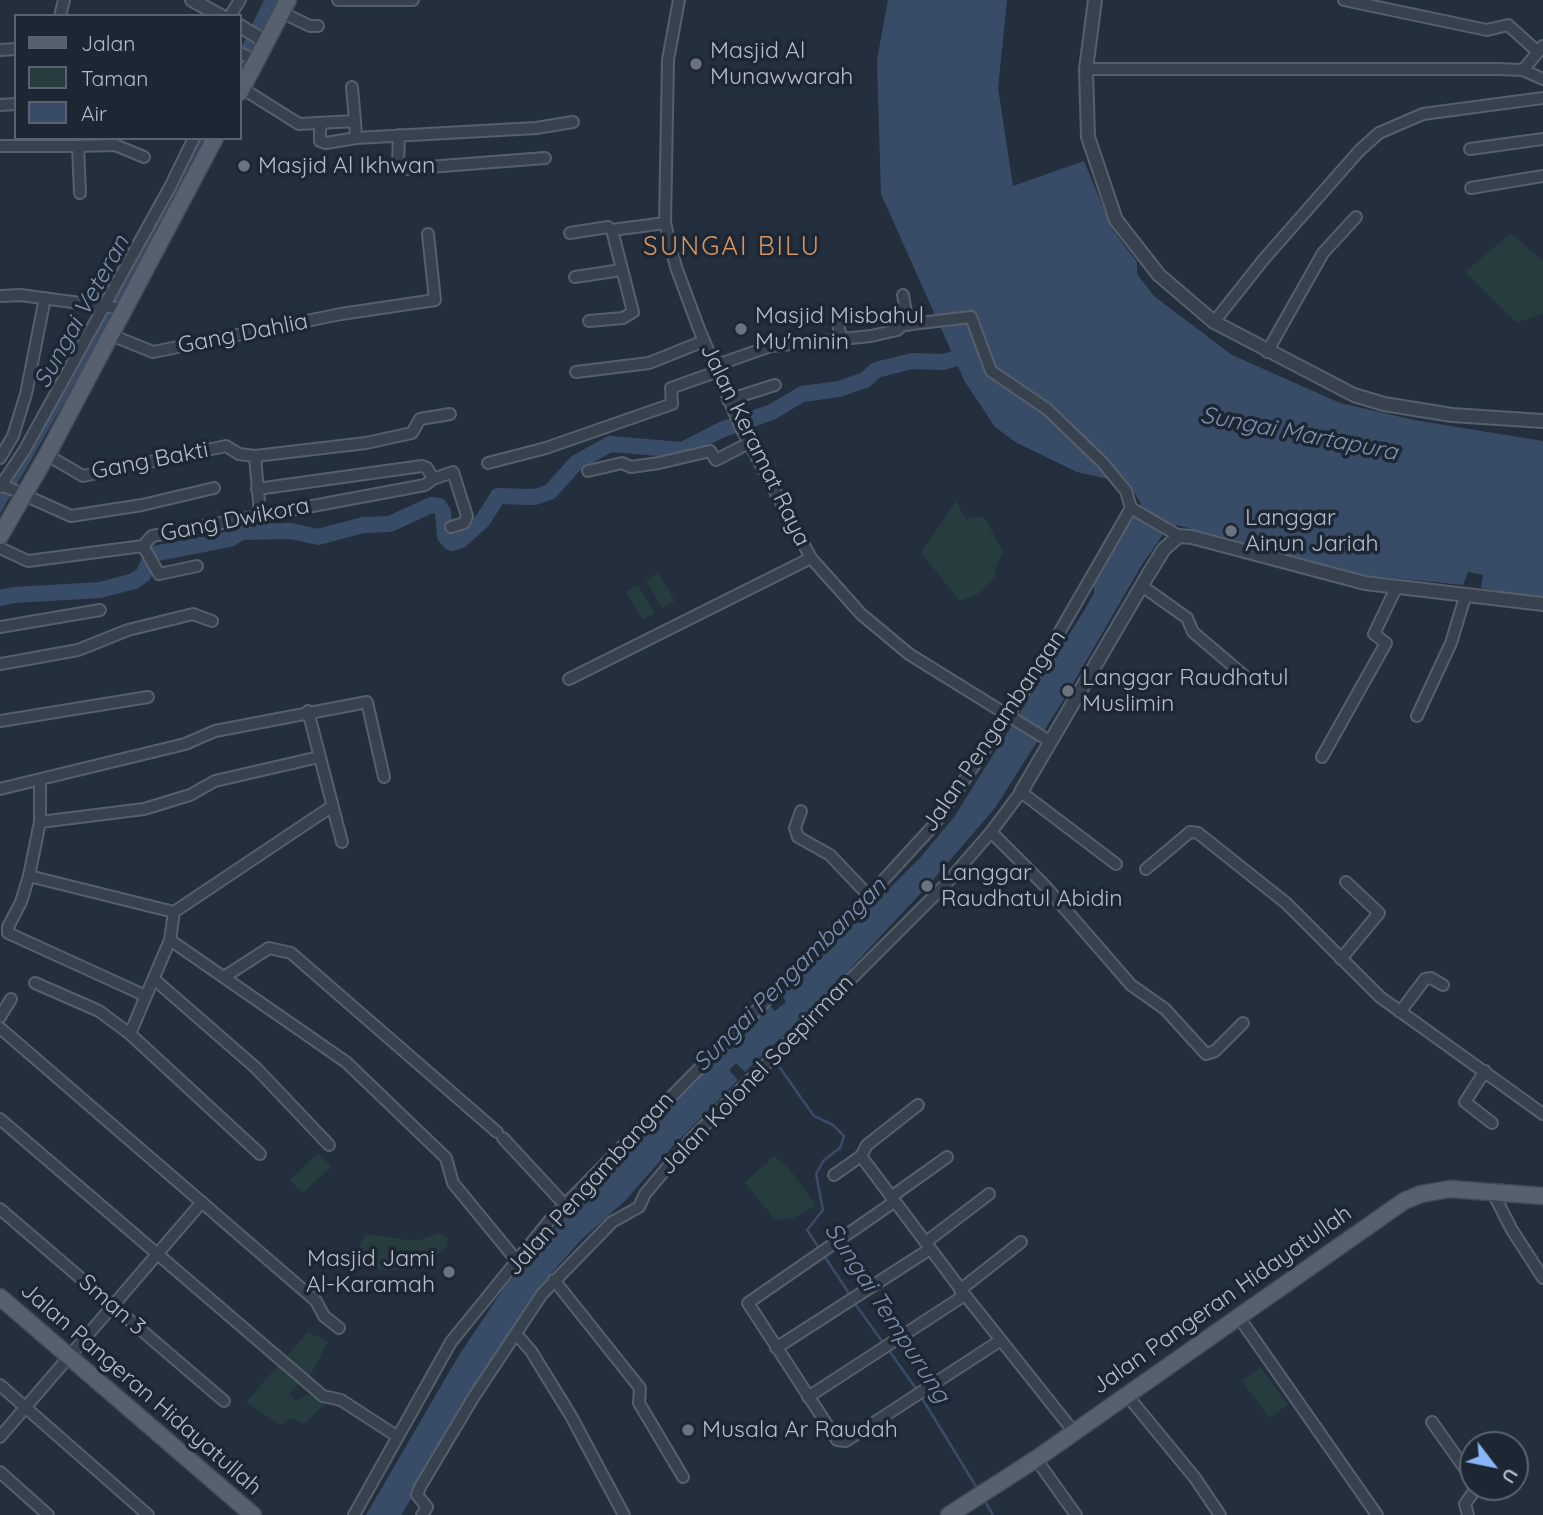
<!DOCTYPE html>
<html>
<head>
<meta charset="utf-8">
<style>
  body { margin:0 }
  #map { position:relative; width:1543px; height:1515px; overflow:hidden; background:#242f3e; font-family:Quicksand,sans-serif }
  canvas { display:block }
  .legend { position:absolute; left:14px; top:14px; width:228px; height:126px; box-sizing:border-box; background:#1d2633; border:2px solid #59626f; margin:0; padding:9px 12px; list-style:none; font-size:21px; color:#b4bcc9 }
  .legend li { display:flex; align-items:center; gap:14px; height:35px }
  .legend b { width:35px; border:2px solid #59626f }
  .north { position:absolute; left:1459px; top:1431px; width:70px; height:70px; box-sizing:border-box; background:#1d2633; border:2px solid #59626f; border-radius:50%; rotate:122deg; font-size:19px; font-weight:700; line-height:28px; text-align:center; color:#b4bcc9 }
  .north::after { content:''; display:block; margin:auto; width:24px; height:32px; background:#8ab4f8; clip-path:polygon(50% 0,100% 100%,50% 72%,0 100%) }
</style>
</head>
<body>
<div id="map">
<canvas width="1543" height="1515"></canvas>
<ul class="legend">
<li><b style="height:9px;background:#56606e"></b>Jalan</li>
<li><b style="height:19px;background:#263c3f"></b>Taman</li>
<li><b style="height:19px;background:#394c67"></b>Air</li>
</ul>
<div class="north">U</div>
</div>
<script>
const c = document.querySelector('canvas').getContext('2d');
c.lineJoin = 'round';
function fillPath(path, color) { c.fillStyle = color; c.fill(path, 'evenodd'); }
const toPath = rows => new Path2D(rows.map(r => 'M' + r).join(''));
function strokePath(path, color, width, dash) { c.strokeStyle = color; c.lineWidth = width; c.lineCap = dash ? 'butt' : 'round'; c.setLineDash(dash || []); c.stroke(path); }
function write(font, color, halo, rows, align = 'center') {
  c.font = font + ' Quicksand,sans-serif'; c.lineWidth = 7; c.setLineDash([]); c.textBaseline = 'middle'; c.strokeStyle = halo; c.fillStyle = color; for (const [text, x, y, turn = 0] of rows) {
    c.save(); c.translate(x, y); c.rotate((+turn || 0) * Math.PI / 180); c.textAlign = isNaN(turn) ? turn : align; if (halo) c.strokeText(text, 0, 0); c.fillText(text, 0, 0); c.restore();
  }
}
fillPath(toPath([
  [1511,233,1543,261,1543,313,1517,323,1465,272],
  [956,501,966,519,983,516,1004,552,995,568,996,577,978,594,960,601,921,553],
  [658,573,675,601,662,608,646,580],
  [638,585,655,613,643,620,626,592],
  [318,1153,331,1167,303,1193,290,1180],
  [774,1156,789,1168,816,1206,793,1218,775,1220,745,1183],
  [439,1233,448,1238,446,1248,415,1270,379,1270,358,1248,366,1234,416,1241],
  [308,1332,328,1342,312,1372,288,1394,296,1401,311,1393,327,1402,305,1424,290,1418,281,1425,246,1402],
  [1260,1367,1288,1404,1270,1418,1242,1381]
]), '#263c3f');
fillPath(toPath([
  [264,0,279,0,240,70,240,50],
  [888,0,1007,0,998,88,1013,186,1084,161,1112,229,1137,262,1137,274,1154,296,1232,355,1340,403,1414,420,1543,441,1543,599,1481,588,1483,575,1468,572,1463,585,1365,575,1177,525,1166,530,1140,568,1064,699,995,808,933,880,824,997,745,1072,736,1063,729,1070,738,1080,673,1146,626,1200,581,1240,549,1276,401,1515,366,1515,459,1355,504,1288,572,1208,729,1046,770,1006,775,1011,786,1002,782,995,920,858,954,817,1084,611,1094,593,1094,584,1141,504,1132,489,1121,482,1077,472,1017,443,995,427,965,382,881,194,877,60],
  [196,138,204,138,90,357,0,514,0,495]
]), '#394c67');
strokePath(toPath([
  [775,1061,814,1116,833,1125,844,1136,840,1148,824,1160,816,1174,823,1210,807,1230,819,1248],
  [823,1254,850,1295],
  [853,1301,884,1344],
  [888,1349,917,1390],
  [920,1395,977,1488],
  [984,1500,993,1515]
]), '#394c67', 2.5);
strokePath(toPath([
  [0,598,14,595,100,590,134,581,143,575,153,554,230,539,241,532,291,531,318,537,363,525,390,524,431,505,439,506,443,512,445,536,451,543,461,540,483,520,498,496,535,497,550,492,576,463,610,444,682,450,721,430,772,412,802,394,839,389,865,380,876,370,912,361,944,362,975,352]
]), '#394c67', 16);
const minor = toPath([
  [338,0,413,0],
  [679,0,668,60,665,223,676,267,699,329,741,428,811,558,861,614,909,654,1051,742],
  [1344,0,1487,30,1508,25,1538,52],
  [281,12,310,26,318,26],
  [60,16,64,0],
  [230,16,240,0],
  [0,50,16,49],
  [240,53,256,61],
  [1086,69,1497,69,1523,70,1543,79],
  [1523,70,1543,46],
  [240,87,299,124,355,121,352,87],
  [0,105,16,104],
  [320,123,320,141,326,143,356,138,355,121],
  [399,135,398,164,403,169,545,158],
  [356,138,536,128,573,122],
  [0,146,78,146],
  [1470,149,1543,139],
  [1471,188,1543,176],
  [80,193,78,146,115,145,144,157],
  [570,233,608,227,612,230],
  [575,277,621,270],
  [903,295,908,325],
  [0,296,20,295,125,309],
  [837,318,841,338],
  [589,321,623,318,633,312,612,230,665,223],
  [1214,322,1264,259,1359,151,1379,133,1423,114,1543,98],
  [111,335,153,352,341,314,435,300,428,234],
  [1267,352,1323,253,1356,217],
  [714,366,771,346,871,336,897,330,903,325,971,317,991,371,1047,409,1103,463,1126,491,1131,508,1179,536],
  [576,372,649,363,704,341],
  [728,400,775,385],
  [47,455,83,476,226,446,239,454,255,456],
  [0,458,13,436,26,394,45,298],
  [488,463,546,448,672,404,671,388,716,372],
  [588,471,622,463,631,467,659,463,710,451,716,460,749,443],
  [0,484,71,516,142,505,214,488],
  [0,487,24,451,170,187,194,138],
  [257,489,422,466,427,468,433,479,453,472,467,516,464,523,451,527],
  [260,514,255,456,366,443,412,433,420,419,450,414],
  [143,546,159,574,197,566],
  [0,548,28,561,143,546,152,536,425,485,433,479],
  [1142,586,1187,618,1193,632,1247,678],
  [0,627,100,610],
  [0,664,78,650,128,630,193,614,212,621],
  [569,679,811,558],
  [308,711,342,842],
  [1417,716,1451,643,1465,597],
  [0,721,148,697],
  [1322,757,1386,643,1374,634,1396,588],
  [40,780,40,822,29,876,174,912,331,807],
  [0,789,185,744,215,731,367,702,384,777],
  [801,811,795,828,798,837,830,855,869,896],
  [40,822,144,809,190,795,215,781,319,757],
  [991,832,1046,887,1131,985,1165,1009,1206,1054,1215,1051,1243,1023],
  [1146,869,1190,832,1198,833,1286,903,1380,997,1543,1114],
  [29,876,21,902,8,927,8,933,146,996,170,940,174,912],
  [170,940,346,1062,446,1158,453,1183,517,1261],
  [1341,959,1379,913,1346,882],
  [224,977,269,948,291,953,497,1132],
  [155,980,256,1068,329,1145],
  [35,983,99,1011,130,1034,146,996],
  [1400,1012,1425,979,1431,978,1443,985],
  [0,1017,11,999],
  [0,1028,316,1301,324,1316,339,1328],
  [130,1034,260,1154],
  [1485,1071,1465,1102,1492,1123],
  [0,1119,323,1396,341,1400,398,1437],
  [503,1138,564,1204],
  [861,1156,965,1295,1074,1432],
  [834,1175,861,1156,867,1145,918,1105],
  [1492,1191,1512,1230,1543,1278],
  [891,1197,947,1157],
  [894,1202,748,1303,837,1440,846,1441,1001,1340],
  [0,1209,224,1401],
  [926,1242,989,1194],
  [554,1280,640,1388,639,1403,683,1477],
  [960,1290,1021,1242],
  [1238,1316,1377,1515],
  [517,1335,531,1351,571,1416,624,1515],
  [776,1348,930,1249],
  [0,1385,148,1515],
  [1126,1394,1195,1478,1220,1515],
  [808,1397,965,1295],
  [1432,1422,1473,1480],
  [0,1437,202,1202],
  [1036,1459,1076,1515],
  [0,1472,48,1515],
  [354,1515,451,1342,550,1220,869,896,933,826,1030,683,1131,508],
  [422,1515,427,1507,417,1495,420,1487,473,1398,542,1294,612,1222,639,1207,645,1194,691,1139,945,885,991,832,1021,792,1116,864],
  [1468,1515,1465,1504,1477,1487]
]);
const tertiary = toPath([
  [192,0,221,16],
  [1095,0,1086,69,1088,137,1116,220,1159,275,1214,322,1354,395,1384,404,1452,415,1543,421],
  [240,26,266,42],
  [1021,792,1148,575,1164,549,1179,536,1192,537,1365,583,1543,604]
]);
const primary = toPath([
  [240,92,288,0],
  [0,536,47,455,215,138],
  [0,1297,253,1515],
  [949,1515,1036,1459,1404,1201,1421,1194,1450,1189,1543,1196]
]);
strokePath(minor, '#565f6c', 14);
strokePath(tertiary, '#565f6c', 16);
strokePath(primary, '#414a57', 19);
strokePath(minor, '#38414e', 10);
strokePath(tertiary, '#38414e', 12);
strokePath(primary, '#56606e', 16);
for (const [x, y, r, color] of [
  [696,64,7,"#6b7280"],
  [244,166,7,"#6b7280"],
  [741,329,7,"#6b7280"],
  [1231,531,7,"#6b7280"],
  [1068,691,7,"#6b7280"],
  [927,886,7,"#6b7280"],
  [449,1272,7,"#6b7280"],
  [688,1430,7,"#6b7280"]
]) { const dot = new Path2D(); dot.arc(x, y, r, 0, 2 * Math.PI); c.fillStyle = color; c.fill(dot); strokePath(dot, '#1d2633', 2.5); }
write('23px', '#b4bcc9', '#1d2633', [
  ["Masjid Al",710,51],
  ["Munawwarah",710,77],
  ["Masjid Al Ikhwan",258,166],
  ["Masjid Misbahul",755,316],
  ["Mu'minin",755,342],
  ["Langgar",1245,518],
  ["Ainun Jariah",1245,544],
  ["Langgar Raudhatul",1082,678],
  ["Muslimin",1082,704],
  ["Langgar",941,873],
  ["Raudhatul Abidin",941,899],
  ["Masjid Jami",435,1259,"right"],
  ["Al-Karamah",435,1285,"right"],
  ["Musala Ar Raudah",702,1430]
], 'left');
write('23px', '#b4bcc9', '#1d2633', [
  ["Gang Dahlia",243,334,-11],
  ["Jalan Keramat Raya",755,445,64],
  ["Gang Bakti",150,461,-11],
  ["Gang Dwikora",235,520,-11],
  ["Jalan Pengambangan",994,731,-56],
  ["Jalan Kolonel Soepirman",757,1075,-46],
  ["Jalan Pengambangan",590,1184,-48],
  ["Jalan Pangeran Hidayatullah",1222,1300,-35],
  ["Sman 3",112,1305,41],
  ["Jalan Pangeran Hidayatullah",141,1389,41]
]);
write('italic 24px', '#7c92b1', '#1d2633', [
  ["Sungai Veteran",82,312,-61],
  ["Sungai Martapura",1299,434,11],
  ["Sungai Pengambangan",790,975,-45],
  ["Sungai Tempurung",887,1313,57]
]);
c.letterSpacing = '2px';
write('26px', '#d59563', '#1d2633', [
  ["SUNGAI BILU",732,247]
]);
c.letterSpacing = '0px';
</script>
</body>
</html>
